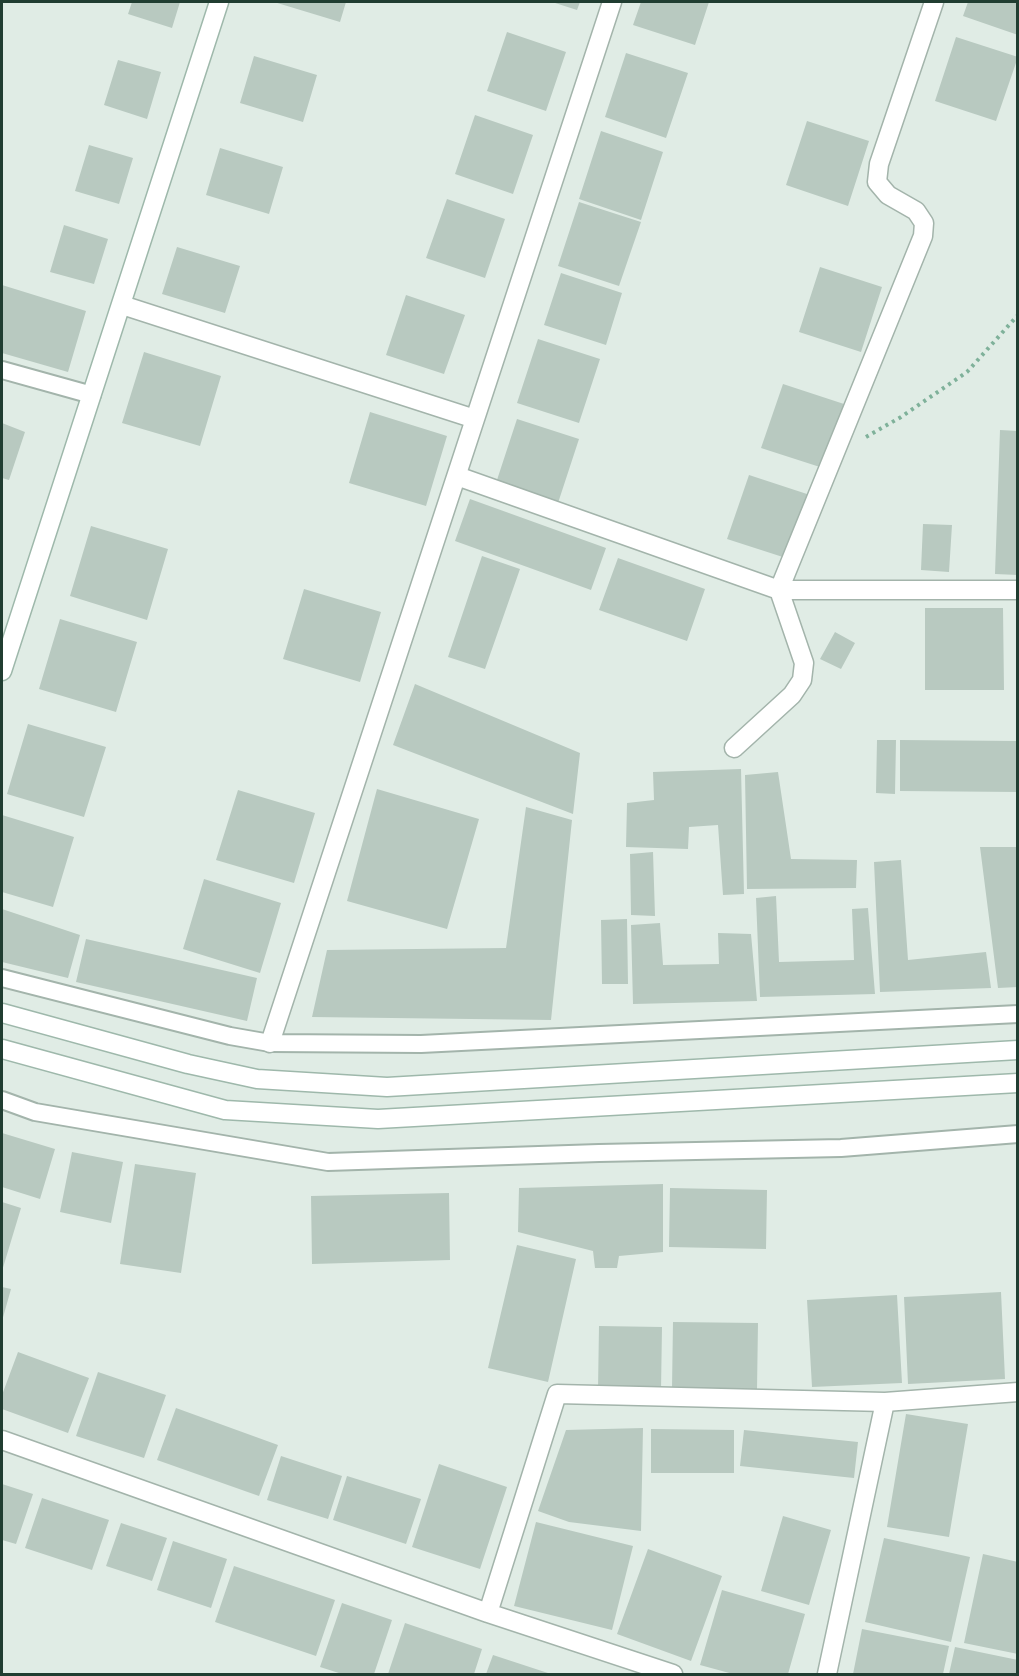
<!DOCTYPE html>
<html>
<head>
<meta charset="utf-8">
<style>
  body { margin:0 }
  #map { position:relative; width:1019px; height:1676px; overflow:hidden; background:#e0ece5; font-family:Ubuntu,sans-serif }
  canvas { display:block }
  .frame { position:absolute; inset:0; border:3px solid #203d31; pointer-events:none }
</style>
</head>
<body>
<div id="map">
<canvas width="1019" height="1676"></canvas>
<div class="frame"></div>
</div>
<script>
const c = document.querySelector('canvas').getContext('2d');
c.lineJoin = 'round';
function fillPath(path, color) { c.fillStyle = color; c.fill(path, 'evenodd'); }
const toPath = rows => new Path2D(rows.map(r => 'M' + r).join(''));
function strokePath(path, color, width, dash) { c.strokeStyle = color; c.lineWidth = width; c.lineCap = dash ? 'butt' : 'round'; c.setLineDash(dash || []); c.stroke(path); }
fillPath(toPath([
  [132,2,180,2,172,28,128,14],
  [274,2,346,2,340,22],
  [552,2,580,2,577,10],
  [641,2,709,2,695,45,633,25],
  [968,2,1018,2,1018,35,963,16],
  [507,32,566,52,546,111,487,91],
  [956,37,1018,57,996,121,935,101],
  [626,53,688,73,666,138,605,117],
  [254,56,317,75,303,122,240,103],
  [118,60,161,72,147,119,104,105],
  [475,115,533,135,513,194,455,174],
  [807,121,869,141,848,206,786,185],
  [601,131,663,152,641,220,579,199],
  [89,145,133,158,119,204,75,191],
  [220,148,283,167,269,214,206,195],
  [447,199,505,219,485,278,426,258],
  [579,202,641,222,619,286,558,266],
  [64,225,108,239,94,284,50,272],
  [177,247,240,266,225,313,162,294],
  [820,267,882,287,861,352,799,332],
  [561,273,622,293,606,345,544,325],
  [2,285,86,311,68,372,2,353],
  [406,295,465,315,444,374,386,355],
  [538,339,600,359,579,423,517,403],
  [144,352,221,376,200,446,122,423],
  [783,384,844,404,823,468,761,448],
  [370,412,447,436,426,506,349,483],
  [517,419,579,439,558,503,496,483],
  [2,423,25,432,9,480,2,478],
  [1000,430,1018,431,1018,575,995,574],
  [749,475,810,495,789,559,727,539],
  [470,499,606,548,591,590,455,541],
  [923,524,952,525,949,572,921,570],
  [91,526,168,549,147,620,70,596],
  [482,556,520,569,485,669,448,657],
  [618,558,705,589,687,641,599,610],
  [304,589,381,612,360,682,283,659],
  [925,608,1003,608,1004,690,925,690],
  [60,619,137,642,116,712,39,689],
  [835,632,855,643,841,669,820,659],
  [415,684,580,753,573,814,393,745],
  [28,724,106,747,84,817,7,794],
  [877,740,896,740,895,794,876,793],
  [900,740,1018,741,1018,792,900,791],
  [741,769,744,894,723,895,718,825,689,827,688,849,626,847,627,803,654,800,653,772],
  [778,772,791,859,857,860,856,888,747,889,745,775],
  [377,789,479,819,447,929,347,901],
  [238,790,315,813,294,883,216,860],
  [526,807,572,820,551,1020,312,1017,327,950,506,948],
  [2,815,74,837,53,907,2,892],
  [980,847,1018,847,1018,987,998,988],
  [653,852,655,916,631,915,630,854],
  [901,860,908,960,986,952,991,988,880,992,874,862],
  [204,879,281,903,260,973,183,949],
  [776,896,779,962,854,960,852,909,868,908,875,994,760,997,756,898],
  [2,909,80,935,68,978,2,962],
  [627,919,628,984,602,984,601,920],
  [660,923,663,965,719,964,718,933,751,934,757,1001,633,1004,631,925],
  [86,939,257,978,247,1021,76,982],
  [2,1133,55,1149,40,1199,2,1187],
  [72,1152,123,1162,111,1223,60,1212],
  [135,1164,196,1173,181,1273,120,1264],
  [663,1184,663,1252,619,1256,617,1268,595,1268,593,1251,518,1232,519,1188],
  [670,1188,767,1190,766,1249,669,1247],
  [449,1193,450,1260,312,1264,311,1196],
  [2,1202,21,1208,2,1271],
  [517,1245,576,1259,548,1382,488,1368],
  [2,1287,11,1289,2,1321],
  [1001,1292,1005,1379,908,1384,904,1297],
  [897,1295,902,1383,812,1387,807,1300],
  [673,1322,758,1323,757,1389,672,1388],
  [599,1326,662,1327,661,1390,598,1389],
  [18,1352,89,1378,68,1433,2,1409,2,1395],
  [98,1372,166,1395,144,1458,76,1436],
  [176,1408,278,1445,259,1496,157,1460],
  [906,1414,968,1424,949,1537,887,1527],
  [643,1428,641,1531,569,1522,538,1511,566,1430],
  [651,1429,734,1430,734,1473,651,1473],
  [744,1430,858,1442,854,1478,740,1466],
  [281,1456,342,1476,328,1519,267,1500],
  [439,1464,507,1487,480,1569,412,1547],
  [347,1476,421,1499,406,1544,333,1520],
  [2,1484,33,1494,16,1544,2,1540],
  [42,1498,109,1520,92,1570,25,1548],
  [783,1516,831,1530,809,1605,761,1591],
  [536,1522,633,1546,612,1630,514,1606],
  [121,1523,167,1538,152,1581,106,1566],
  [884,1538,970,1557,951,1642,865,1622],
  [173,1541,227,1559,211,1608,157,1590],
  [648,1549,722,1576,691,1661,617,1634],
  [983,1554,1018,1562,1018,1654,964,1643],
  [234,1566,335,1600,316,1656,215,1622],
  [722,1590,805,1614,788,1674,733,1674,700,1665],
  [342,1603,392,1620,374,1674,342,1674,320,1667],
  [405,1623,482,1649,474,1674,388,1674],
  [862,1629,949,1646,943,1674,853,1674],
  [955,1647,1018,1660,1018,1674,949,1674],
  [493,1655,551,1674,486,1674]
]), '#b8c9c0');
const lane = toPath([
  [2,370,92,395],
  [2,978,230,1036,270,1043,421,1044,1018,1014],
  [2,1100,35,1112,328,1162,599,1153,841,1148,1018,1134]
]);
const street = toPath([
  [122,305,475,419],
  [457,476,779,590,923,236,924,223,916,211,888,195,877,182,879,164,934,2],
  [734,748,792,695,802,680,804,663,779,590,1018,590],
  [270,1043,612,2],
  [2,1440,488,1613,673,1674],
  [488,1613,557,1394,885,1402,1018,1392],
  [827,1674,885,1402]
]);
const secondary = toPath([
  [2,671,219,2],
  [2,1013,188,1064,257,1079,387,1087,1018,1050],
  [2,1049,225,1110,378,1119,1018,1083]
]);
strokePath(lane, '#a3b4ab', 20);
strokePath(street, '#a3b4ab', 21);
strokePath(secondary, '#9eb8ab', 21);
strokePath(toPath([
  [866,437,901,417,967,372,1018,315]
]), '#7fb19a', 4, [3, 4.5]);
strokePath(lane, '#fff', 16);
strokePath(street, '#fff', 18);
strokePath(secondary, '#fff', 18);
</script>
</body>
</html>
